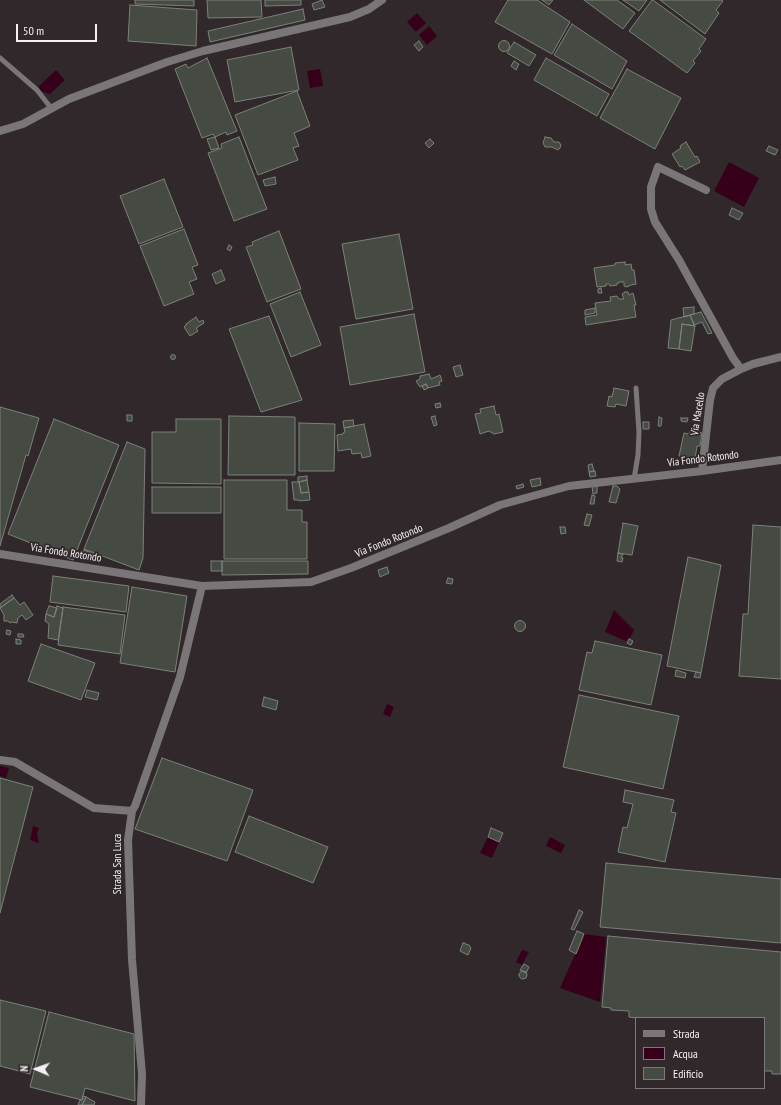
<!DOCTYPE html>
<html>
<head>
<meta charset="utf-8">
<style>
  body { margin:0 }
  #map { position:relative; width:781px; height:1105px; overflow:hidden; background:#30282b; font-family:"PT Sans Narrow",sans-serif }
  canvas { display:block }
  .legend { position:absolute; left:635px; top:1017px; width:130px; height:72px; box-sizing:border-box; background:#30282b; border:1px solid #7f787a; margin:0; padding:5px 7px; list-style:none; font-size:12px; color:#f5f0f1 }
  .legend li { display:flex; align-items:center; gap:8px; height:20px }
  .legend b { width:20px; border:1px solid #7f787a }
  .north { position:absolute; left:16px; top:1049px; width:40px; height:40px; -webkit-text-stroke:3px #30282b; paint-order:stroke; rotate:272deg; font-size:11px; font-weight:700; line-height:16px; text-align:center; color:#f5f0f1 }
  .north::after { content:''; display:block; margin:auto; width:14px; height:18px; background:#f5f0f1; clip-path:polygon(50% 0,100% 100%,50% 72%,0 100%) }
  .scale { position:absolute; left:16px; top:24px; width:81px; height:18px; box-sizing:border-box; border:2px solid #f5f0f1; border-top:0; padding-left:5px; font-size:12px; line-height:14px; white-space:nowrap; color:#f5f0f1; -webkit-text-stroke:3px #30282b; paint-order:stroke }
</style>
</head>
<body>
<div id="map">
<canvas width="781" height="1105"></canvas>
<ul class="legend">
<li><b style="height:5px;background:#7a7677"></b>Strada</li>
<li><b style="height:11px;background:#36001a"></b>Acqua</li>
<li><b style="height:11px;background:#454a43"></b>Edificio</li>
</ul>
<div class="north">N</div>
<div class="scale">50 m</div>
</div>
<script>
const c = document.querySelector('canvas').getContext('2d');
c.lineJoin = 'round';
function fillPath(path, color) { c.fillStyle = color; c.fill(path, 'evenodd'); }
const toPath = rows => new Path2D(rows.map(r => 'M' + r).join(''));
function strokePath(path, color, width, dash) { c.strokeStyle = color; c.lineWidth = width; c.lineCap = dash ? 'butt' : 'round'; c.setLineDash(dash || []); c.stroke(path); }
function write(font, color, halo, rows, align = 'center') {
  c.font = font + ' "PT Sans Narrow",sans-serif'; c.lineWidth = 3.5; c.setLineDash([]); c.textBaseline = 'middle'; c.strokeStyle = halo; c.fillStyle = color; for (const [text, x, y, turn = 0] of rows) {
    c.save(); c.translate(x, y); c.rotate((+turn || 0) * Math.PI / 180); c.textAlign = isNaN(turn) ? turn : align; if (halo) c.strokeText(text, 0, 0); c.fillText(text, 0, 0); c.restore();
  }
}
fillPath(toPath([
  [417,13,426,23,416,32,407,22],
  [429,26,437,36,427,45,419,35],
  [320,69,323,86,310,88,307,71],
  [56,70,65,80,50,94,41,91,38,87],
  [729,162,759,178,744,207,714,191],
  [614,610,634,630,628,642,605,632],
  [387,704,394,707,390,717,383,714],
  [0,766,9,768,6,778,0,776],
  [33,826,39,828,37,834,39,843,30,840],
  [488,837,499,842,492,858,480,853],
  [550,837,565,845,561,853,546,846],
  [584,934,606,937,600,1002,560,988],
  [522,950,529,952,522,965,516,962]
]), '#36001a');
const building = toPath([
  [135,0,194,0,194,6,135,4,135,0],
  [207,0,261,0,262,17,208,18,207,0],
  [265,0,301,0,301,5,265,6,265,0],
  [322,0,325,7,314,10,312,4,322,0],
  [508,0,537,0,570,22,552,54,495,22,508,0],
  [542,0,553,0,549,5,542,0],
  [584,0,617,0,635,13,623,29,584,0],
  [623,0,647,0,639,11,623,0],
  [652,0,653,0,706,39,699,49,701,51,693,61,695,63,687,73,629,31,652,0],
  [660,0,722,0,723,1,716,10,719,13,705,34,660,0],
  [130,5,197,10,196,46,128,41,130,5],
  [303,9,305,20,210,42,208,31,303,9],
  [572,24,627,61,612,89,554,55,572,24],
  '498.5 46a5.5 5.5 0 1 1 11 0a5.5 5.5 0 1 1-11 0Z',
  [419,41,423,47,419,51,414,45,419,41],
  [514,42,536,55,529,66,507,53,514,42],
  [291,47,299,90,235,102,227,60,291,47],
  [207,58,237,131,227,135,226,132,215,137,213,134,202,138,175,69,186,64,188,68,207,58],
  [546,58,609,94,597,116,534,80,546,58],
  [514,61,519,64,516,70,511,66,514,61],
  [627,69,681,98,655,149,600,118,627,69],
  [297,91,310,126,294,133,299,146,293,148,298,160,258,175,235,115,297,91],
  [215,137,219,148,211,150,207,139,215,137],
  [239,137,267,209,234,221,208,153,222,148,221,144,239,137],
  [545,137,551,138,554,142,559,142,561,145,560,148,558,150,552,147,545,147,543,143,545,137],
  [430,139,434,143,429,148,425,143,430,139],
  [686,142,695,157,697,156,700,162,685,170,682,166,680,167,672,154,681,148,680,146,686,142],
  [769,146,778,150,775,155,766,151,769,146],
  [275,177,276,184,265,186,263,180,275,177],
  [164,179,183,227,139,244,120,196,164,179],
  [732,208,743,213,739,220,729,215,732,208],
  [184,229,198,265,192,267,197,279,189,282,194,294,164,306,140,246,184,229],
  [279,231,301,289,267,302,246,247,253,245,252,242,279,231],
  [399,234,413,309,356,319,342,244,399,234],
  [229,245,232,247,230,251,227,249,229,245],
  [625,262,625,265,631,264,632,270,634,270,636,284,631,285,627,287,624,286,624,282,619,282,619,283,617,283,617,285,610,286,609,284,606,284,606,286,597,287,594,268,615,265,615,263,625,262],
  [221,270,225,280,216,284,212,274,221,270],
  [601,288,602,293,598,293,598,289,601,288],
  [300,292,321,345,291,357,270,304,300,292],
  [625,292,628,292,629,295,633,293,636,305,634,305,636,317,586,325,585,317,597,315,595,303,611,301,610,297,617,296,619,299,624,299,622,294,625,292],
  [694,307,694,314,684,317,683,308,694,307],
  [595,308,595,313,585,315,585,310,595,308],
  [701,312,712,333,708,334,702,322,694,325,690,315,701,312],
  [414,314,425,372,350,385,340,327,414,314],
  [690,315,695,326,682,324,679,349,668,348,671,320,690,315],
  [269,316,302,400,261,412,229,329,269,316],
  [196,317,199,322,203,320,204,323,196,328,198,331,190,336,184,327,186,325,186,324,196,317],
  [682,324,695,326,691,351,679,349,682,324],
  '170.5 357a2.5 2.5 0 1 1 5 0a2.5 2.5 0 1 1-5 0Z',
  [460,365,463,375,456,377,453,367,460,365],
  [429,374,431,379,440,375,442,381,439,382,440,385,428,388,426,384,420,387,416,381,420,379,420,376,429,374],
  [426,384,428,388,424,390,422,386,426,384],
  [614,388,629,391,626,406,616,404,615,407,607,406,609,396,612,397,614,388],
  [440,403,441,407,436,408,435,404,440,403],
  [494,406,496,415,499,414,503,432,494,434,489,431,480,434,475,414,481,413,480,409,494,406],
  [0,407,39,418,28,456,26,455,0,546,0,407],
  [127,415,132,415,132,421,127,421,127,415],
  [229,416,295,417,295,475,228,475,229,416],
  [435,416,437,425,434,426,431,417,435,416],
  [659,417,662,418,661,426,658,426,659,417],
  [681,418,688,418,687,422,681,421,681,418],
  [54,419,119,445,73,560,8,534,54,419],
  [176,419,221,419,221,484,152,483,152,432,176,432,176,419],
  [353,420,354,426,344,428,343,421,353,420],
  [643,422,649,422,649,429,643,429,643,422],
  [299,423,335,424,334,471,299,471,299,423],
  [364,424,371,456,362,458,361,453,352,454,351,449,338,451,337,435,343,434,343,433,345,432,344,428,364,424],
  [690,431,702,433,700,446,697,446,695,459,679,456,684,433,689,434,690,431],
  [127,442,145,449,143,558,139,570,84,549,127,442],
  [592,464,594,471,589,472,588,465,592,464],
  [595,471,596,476,590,477,589,472,595,471],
  [307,476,307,480,298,482,298,477,307,476],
  [540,478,541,485,532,487,530,480,540,478],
  [224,480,287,480,287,510,302,510,302,522,307,522,307,559,224,559,224,480],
  [307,480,309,492,301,493,299,482,307,480],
  [292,482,299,482,301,493,309,492,310,500,299,501,299,500,294,500,292,482],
  [523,484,524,487,517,489,516,486,523,484],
  [592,486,597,486,597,493,593,494,592,486],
  [613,486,617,486,620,489,616,503,609,502,613,486],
  [152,487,221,487,221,513,152,513,152,487],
  [592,495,595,496,594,504,590,504,592,495],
  [587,514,592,515,589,526,584,525,587,514],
  [623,523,638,526,632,555,618,553,623,523],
  [753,525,781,527,781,679,739,676,743,614,748,614,753,525],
  [560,527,565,527,566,533,561,534,560,527],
  [84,550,94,554,91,559,81,555,84,550],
  [618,553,623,554,621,558,623,558,622,562,617,561,618,553],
  [688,557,721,565,701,673,667,666,688,557],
  [211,561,222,561,222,571,211,571,211,561],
  [222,561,308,561,308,574,222,575,222,561],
  [387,567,389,573,380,577,378,570,387,567],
  [53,576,129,586,126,612,50,602,53,576],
  [448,578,453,579,452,584,446,583,448,578],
  [132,587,187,596,175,672,120,663,132,587],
  [12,595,14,598,0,608,0,604,12,595],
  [14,598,20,605,24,602,33,615,26,620,22,615,18,618,17,623,12,622,10,623,8,621,4,621,4,615,0,608,14,598],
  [49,606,57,608,54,617,46,614,49,606],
  [57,606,63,608,58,640,48,638,49,624,45,621,46,614,54,617,57,606],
  [63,607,125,615,120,654,58,645,63,607],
  '514.5 626a5.5 5.5 0 1 1 11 0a5.5 5.5 0 1 1-11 0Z',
  [7,630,11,631,10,635,6,634,7,630],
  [18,634,23,634,24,637,18,637,18,634],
  [16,639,21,640,21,644,16,644,16,639],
  [629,639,633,641,631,645,627,643,629,639],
  [595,641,662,655,651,705,579,690,587,652,592,653,595,641],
  [41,644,95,663,81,700,28,681,41,644],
  [676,670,686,673,685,678,675,676,676,670],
  [696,672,701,673,700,678,694,677,696,672],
  [87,690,99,693,97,700,85,697,87,690],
  [579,695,679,716,663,789,563,767,579,695],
  [264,697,278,701,276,710,262,706,264,697],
  [162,758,253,790,227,861,135,829,162,758],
  [0,778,33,787,0,913,0,778],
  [625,790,674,800,671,812,676,813,665,862,618,852,623,827,627,828,633,804,623,802,625,790],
  [249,816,328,847,313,883,235,852,249,816],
  [491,828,503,833,499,842,488,837,491,828],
  [606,863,781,879,781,943,600,927,606,863],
  [579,910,583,912,574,930,571,929,579,910],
  [577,931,584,934,576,954,569,950,577,931],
  [608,936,781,952,781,1074,772,1074,772,1071,764,1071,764,1018,636,1018,629,1017,629,1011,611,1010,611,1008,602,1007,608,936],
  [463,943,465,943,465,944,469,945,471,948,468,955,460,951,463,943],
  [524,964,529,967,526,973,520,970,524,964],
  '519 975a4 4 0 1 1 8 0a4 4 0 1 1-8 0Z',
  [0,1000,46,1011,30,1074,0,1066,0,1000],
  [49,1012,134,1034,135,1101,85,1088,82,1100,30,1087,49,1012],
  [83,1096,86,1097,82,1105,78,1105,80,1100,82,1100,83,1096],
  [86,1097,95,1102,94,1105,82,1105,86,1097]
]);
fillPath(building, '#454a43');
strokePath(building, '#7c817a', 1);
strokePath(toPath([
  [0,58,37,90,51,108],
  [634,479,638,455,639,432,636,388]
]), '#7a7677', 5);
strokePath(toPath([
  [0,131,23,124,69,99,167,62,203,51,350,17,369,9,382,0],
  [706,190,658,167,651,187,651,209,655,222,679,260,733,358,741,369],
  [702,471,710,400,713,388,722,379,741,369,753,364,781,357],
  [0,554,202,586,311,582,351,568,449,528,500,505,569,486,702,471,781,460],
  [0,760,15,762,27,769,94,808,132,811],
  [141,1105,142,1074,132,960,128,840,132,811,135,806,180,677,202,586]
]), '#7a7677', 8);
write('11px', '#f5f0f1', '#30282b', [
  ["Via Macello",698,414,-81],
  ["Via Fondo Rotondo",703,459,-7],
  ["Via Fondo Rotondo",389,541,-22],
  ["Via Fondo Rotondo",66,553,9],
  ["Strada San Luca",118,864,-90]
]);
</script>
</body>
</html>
